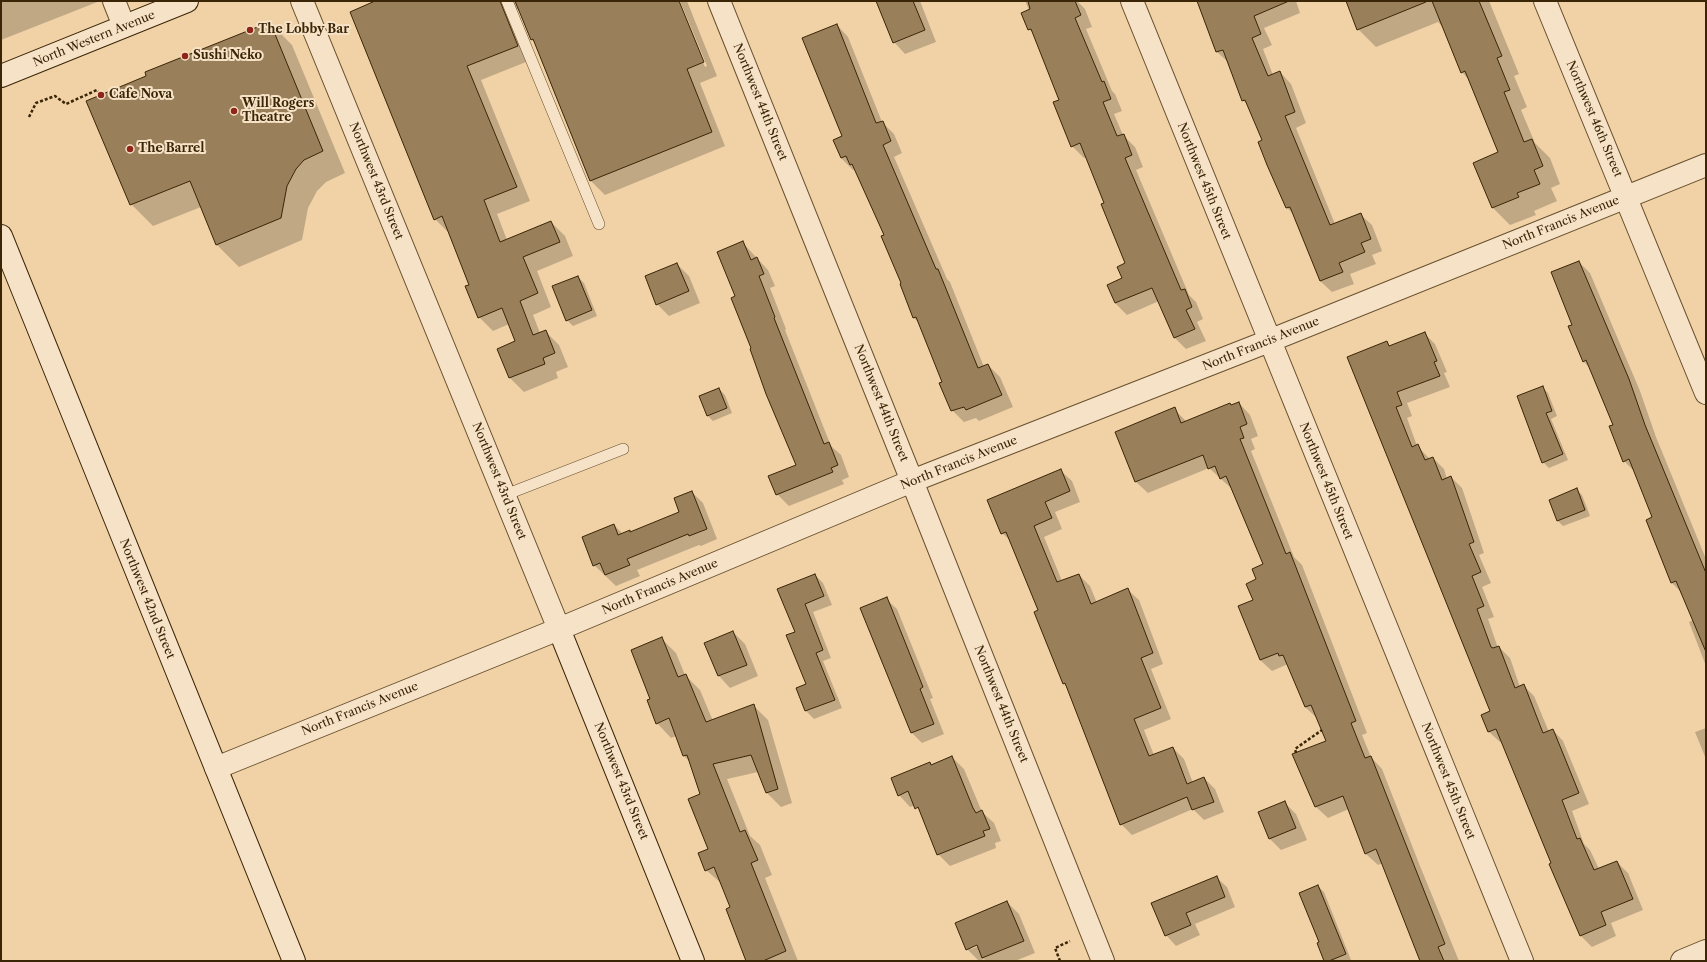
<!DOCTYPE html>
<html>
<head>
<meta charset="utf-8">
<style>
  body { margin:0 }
  #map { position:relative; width:1707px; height:962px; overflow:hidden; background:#f1d2a7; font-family:"Libre Caslon Text",serif }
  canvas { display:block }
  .frame { position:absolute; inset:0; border:2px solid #3a2506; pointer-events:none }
</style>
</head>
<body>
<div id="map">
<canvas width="1707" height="962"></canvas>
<div class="frame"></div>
</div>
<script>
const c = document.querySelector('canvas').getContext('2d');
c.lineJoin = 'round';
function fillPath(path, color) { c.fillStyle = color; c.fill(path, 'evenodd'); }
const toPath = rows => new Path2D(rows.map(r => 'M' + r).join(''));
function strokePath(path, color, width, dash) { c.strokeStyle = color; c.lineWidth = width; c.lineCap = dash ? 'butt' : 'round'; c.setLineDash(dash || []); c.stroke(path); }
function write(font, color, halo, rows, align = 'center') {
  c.font = font + ' "Libre Caslon Text",serif'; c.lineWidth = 4; c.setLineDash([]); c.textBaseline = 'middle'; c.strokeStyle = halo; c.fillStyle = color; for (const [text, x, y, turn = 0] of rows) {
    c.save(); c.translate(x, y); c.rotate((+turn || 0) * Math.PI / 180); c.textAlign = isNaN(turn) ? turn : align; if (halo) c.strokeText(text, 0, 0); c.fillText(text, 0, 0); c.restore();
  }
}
fillPath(toPath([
  [1,1,100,1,1,40],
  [378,1,678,1,705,67,707,66,680,1,687,1,717,76,700,83,725,146,605,195,591,181,536,44,532,40,519,9,515,10,531,60,481,80,530,201,497,214,507,240,551,222,565,236,573,256,537,271,551,307,533,315,540,333,545,331,559,345,568,367,556,372,558,378,524,392,510,378,498,349,517,342,509,324,493,331,479,317,471,285,449,233,435,219],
  [877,1,920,1,936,42,905,54,894,42],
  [1025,1,1077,1,1085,9,1092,27,1086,29,1112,91,1115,94,1122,111,1114,114,1123,135,1135,147,1143,167,1136,170,1189,295,1196,302,1203,319,1197,322,1206,341,1186,349,1175,338,1159,301,1127,315,1115,303,1127,264,1105,204,1086,157,1084,158,1072,146,1060,100,1034,34,1029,29,1029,10],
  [1197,1,1296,1,1300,13,1264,28,1272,45,1263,49,1273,75,1280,72,1291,84,1306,123,1296,128,1335,224,1360,214,1372,225,1382,251,1372,255,1376,264,1350,274,1354,284,1332,292,1320,281,1294,214,1287,208,1268,164,1264,141,1249,106,1243,100,1229,63,1217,52],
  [1347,1,1489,1,1519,74,1514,76,1527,107,1521,110,1535,143,1550,158,1560,184,1551,188,1557,201,1534,211,1536,215,1510,225,1492,207,1500,153,1469,80,1462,72,1444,28,1438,22,1376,47,1358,29],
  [270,23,292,45,345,173,326,182,317,191,308,208,302,240,239,267,217,245,201,207,153,226,131,204],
  [837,25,848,37,882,122,894,134,902,153,894,157,947,279,950,282,984,367,988,365,1000,377,1013,407,979,421,976,418,964,422,952,410,944,383,919,323,914,318,885,235,856,169,853,170,841,158,834,141,843,137],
  [743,243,768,270,775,286,770,288,786,329,785,330,831,446,841,455,849,477,842,480,844,484,789,506,777,494,798,465,752,349,737,297],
  [1579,262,1590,273,1640,391,1656,437,1706,559,1706,666,1689,622,1693,620,1682,593,1672,583,1653,517,1635,472,1624,461,1614,425,1590,368,1583,361,1574,325],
  [677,264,689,276,700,303,669,316,657,304],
  [578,277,584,283,597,316,573,326,567,320],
  [1424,333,1435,344,1447,372,1444,373,1450,387,1407,403,1412,416,1407,418,1417,446,1430,459,1433,458,1444,469,1447,479,1451,477,1462,488,1484,553,1479,555,1491,583,1482,587,1494,617,1488,619,1498,648,1499,647,1510,658,1520,687,1523,685,1534,696,1549,732,1553,730,1563,741,1589,804,1572,811,1584,844,1590,850,1599,869,1617,862,1628,873,1643,910,1611,923,1616,936,1592,947,1581,936,1550,865,1552,864,1502,741,1500,742,1489,732,1491,712,1348,357,1386,342,1391,347],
  [1542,387,1548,393,1557,416,1551,419,1568,460,1549,468,1543,462],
  [719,389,725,395,732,413,713,421,707,415],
  [1239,403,1250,415,1258,436,1251,439,1255,449,1251,451,1294,557,1302,565,1367,733,1362,735,1371,757,1382,769,1420,866,1459,961,1421,961,1383,863,1378,865,1366,854,1349,809,1328,818,1316,807,1293,755,1327,742,1317,718,1305,707,1288,664,1272,671,1260,660,1258,580,1265,565,1233,490,1209,468,1148,493,1136,482,1116,432,1174,409,1187,422],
  [1061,471,1072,481,1080,502,1055,512,1062,529,1044,537,1062,581,1079,575,1090,586,1097,603,1128,590,1139,600,1163,664,1151,669,1171,719,1144,730,1154,755,1173,748,1184,759,1193,783,1204,778,1215,789,1224,812,1204,820,1193,809,1132,835,1121,824,1068,688,1063,683,1039,611,1012,542,1002,533],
  [1577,490,1582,495,1590,516,1563,526,1558,521],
  [692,492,703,503,717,539,701,546,699,545,637,570,640,576,616,586,594,565,614,525,623,534,629,531,631,533,681,512],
  [815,575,823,583,832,605,813,612,831,658,823,661,842,708,814,719,806,711,797,688,807,684,796,633,779,590],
  [886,599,897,609,933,698,930,699,944,734,922,743,912,733],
  [733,632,745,644,758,676,730,688,719,676,705,643],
  [662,639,676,653,685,675,700,690,713,721,753,705,768,720,792,803,781,807,767,793,758,772,727,779,750,836,760,845,772,875,765,878,798,961,748,961,731,908,722,884,706,870,709,849,702,795,691,763,684,756,676,736,671,738,657,723,652,699],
  [1706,728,1706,759,1695,732],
  [952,757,964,769,982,812,994,823,1001,841,995,843,996,848,950,866,938,854,922,814,915,805,910,807,899,795,929,763,932,766],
  [1284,802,1296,814,1307,840,1281,850,1269,838],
  [1216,877,1227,887,1235,907,1195,924,1200,935,1176,946,1166,935],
  [1318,886,1324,892,1351,960,1325,961,1321,943],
  [1007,902,1019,914,1035,953,1015,961,986,961,984,959,979,961,967,949],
  [981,943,982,945,971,949,971,947]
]), '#0003');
const building = toPath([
  [375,1,500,1,518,46,467,66,517,187,484,200,500,242,551,221,560,242,523,257,538,293,520,301,533,335,546,330,555,353,543,358,545,364,509,378,497,349,515,341,502,308,478,318,465,286,469,285,442,216,434,220,350,12,375,1],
  [515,1,679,1,704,62,687,69,712,132,590,181,533,39,531,40,515,1],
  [876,1,913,1,925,30,893,43,876,1],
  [1028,1,1075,1,1081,15,1075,18,1102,82,1104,81,1111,99,1103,102,1117,136,1124,134,1132,155,1125,158,1181,290,1185,289,1192,307,1186,310,1195,329,1174,338,1152,288,1115,303,1107,285,1122,278,1117,267,1125,263,1101,204,1104,203,1080,143,1071,147,1053,102,1059,100,1031,29,1028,30,1021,13,1030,9,1028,1],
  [1197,1,1289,1,1254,16,1261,34,1252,38,1268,76,1280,71,1295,112,1285,116,1330,225,1361,213,1371,239,1361,243,1365,252,1339,263,1343,272,1320,281,1290,207,1286,208,1267,165,1258,142,1262,140,1245,100,1242,101,1223,50,1216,52,1197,1],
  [1346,1,1426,1,1426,2,1357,30,1346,1],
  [1432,1,1479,1,1502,56,1497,58,1510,90,1504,92,1524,142,1532,139,1543,166,1534,170,1540,184,1517,193,1519,197,1492,208,1473,163,1498,152,1465,71,1461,73,1432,1],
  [270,22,323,151,304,160,296,169,287,186,281,218,216,245,190,181,130,205,86,101,146,76,145,72,270,22],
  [837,24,876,123,883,121,891,141,883,145,936,269,938,269,978,368,988,364,1002,395,966,410,964,407,951,411,939,383,942,382,916,317,913,318,900,284,901,283,881,236,884,235,852,164,850,165,846,156,841,158,833,140,842,136,802,38,837,24],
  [743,241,751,260,757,257,764,274,759,276,775,317,774,318,824,444,829,442,838,465,831,468,833,472,776,495,768,476,796,465,766,394,750,349,751,348,731,298,735,296,717,252,743,241],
  [1579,261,1629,379,1645,425,1706,573,1706,652,1676,581,1671,583,1646,520,1652,517,1629,459,1623,462,1609,426,1613,425,1586,360,1583,362,1568,326,1572,325,1551,272,1579,261],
  [677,263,689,291,656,305,645,276,677,263],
  [578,276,592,310,566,321,552,286,578,276],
  [1425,332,1437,361,1434,362,1440,376,1397,392,1402,405,1396,407,1412,447,1418,444,1425,460,1433,457,1442,480,1451,476,1474,542,1469,544,1481,572,1472,576,1484,606,1477,609,1491,647,1493,648,1499,646,1515,688,1524,684,1543,733,1553,729,1579,793,1562,800,1577,839,1580,838,1594,870,1617,861,1633,899,1601,912,1606,925,1580,936,1549,864,1551,863,1496,729,1488,732,1481,715,1490,711,1347,357,1387,341,1389,346,1425,332],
  [1543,386,1552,411,1546,413,1563,454,1542,463,1517,396,1543,386],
  [719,388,727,408,707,416,699,396,719,388],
  [1239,402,1247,424,1240,427,1244,438,1240,439,1286,554,1290,552,1356,721,1351,723,1365,758,1371,756,1445,944,1438,947,1444,961,1420,961,1376,849,1365,854,1343,796,1315,807,1292,754,1326,741,1311,705,1305,707,1283,655,1279,656,1278,653,1260,660,1238,606,1253,600,1246,584,1256,579,1252,569,1263,564,1226,476,1220,479,1215,466,1208,469,1203,455,1135,482,1115,432,1175,407,1181,423,1230,403,1231,405,1239,402],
  [1061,469,1070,491,1045,502,1052,518,1034,526,1057,582,1079,574,1091,604,1128,588,1153,653,1141,658,1161,708,1134,719,1149,756,1173,747,1187,784,1204,777,1214,802,1192,810,1187,797,1120,825,1065,683,1063,684,1034,612,1038,610,1006,532,1001,534,987,500,1061,469],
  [1577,488,1585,510,1557,521,1549,500,1577,488],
  [692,491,707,529,689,536,688,534,627,559,630,565,605,575,600,563,593,566,582,537,614,524,618,535,630,530,630,532,679,512,674,498,692,491],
  [815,574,824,596,805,604,823,650,816,653,835,700,805,711,796,688,806,684,786,635,795,632,777,589,815,574],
  [887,597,923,687,920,689,934,724,911,733,860,608,887,597],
  [733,631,747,665,718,676,704,643,733,631],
  [662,637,678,677,686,674,706,722,754,704,778,789,766,793,751,755,713,764,740,832,745,830,758,860,751,863,786,951,763,961,746,961,726,909,730,907,714,867,705,871,698,853,708,849,688,799,700,794,687,755,683,756,669,718,656,724,647,700,650,699,631,650,662,637],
  [952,756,973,808,976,813,982,810,990,829,983,831,985,836,937,855,918,807,915,809,908,791,898,796,891,778,930,762,931,765,952,756],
  [1285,801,1296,828,1269,839,1258,812,1285,801],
  [1217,876,1225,897,1186,913,1191,925,1165,936,1151,903,1217,876],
  [1318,885,1346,954,1329,961,1324,961,1317,943,1319,942,1299,893,1318,885],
  [1007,901,1024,941,982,958,977,945,966,950,955,923,1007,901]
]);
fillPath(building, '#997f5a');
strokePath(building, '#3a2506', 1);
const lane = toPath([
  [507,1,599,224],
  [505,495,623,449]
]);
const street = toPath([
  [114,1,124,26],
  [302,1,559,629],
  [719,1,912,481,1103,961],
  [1132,1,1522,961],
  [1545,1,1706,393],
  [216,768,559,629,912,481,1269,341,1706,165],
  [1682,961,1706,951]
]);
const secondary = toPath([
  [1,76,187,1],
  [1,236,294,961],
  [559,629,693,961]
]);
strokePath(lane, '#68502e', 12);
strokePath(street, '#68502e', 24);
strokePath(secondary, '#3a2506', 24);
strokePath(toPath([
  [29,117,36,103,55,96,66,104,97,90,101,95],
  [1296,753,1295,749,1322,730],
  [1060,961,1055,948,1070,941]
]), '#3a2506', 2.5, [3, 2]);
strokePath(lane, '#f6e2c6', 11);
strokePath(street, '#f6e2c6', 22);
strokePath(secondary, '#f6e2c6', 22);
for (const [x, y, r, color] of [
  [250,30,4,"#8f2418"],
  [185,56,4,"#8f2418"],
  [101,95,4,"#8f2418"],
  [234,111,4,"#8f2418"],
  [130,149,4,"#8f2418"]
]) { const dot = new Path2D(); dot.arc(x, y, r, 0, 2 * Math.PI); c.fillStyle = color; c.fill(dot); strokePath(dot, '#f6e2c6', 1.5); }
write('bold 12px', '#3a2506', '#f6e2c6', [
  ["The Lobby Bar",258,30],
  ["Sushi Neko",193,56],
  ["Cafe Nova",109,95],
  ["Will Rogers",242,104],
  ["Theatre",242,118],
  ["The Barrel",138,149]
], 'left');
write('12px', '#3a2506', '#f6e2c6', [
  ["North Western Avenue",94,39,-22],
  ["Northwest 44th Street",760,102,68],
  ["Northwest 46th Street",1594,119,67],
  ["Northwest 43rd Street",376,181,68],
  ["Northwest 45th Street",1204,181,68],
  ["North Francis Avenue",1561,223,-22],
  ["North Francis Avenue",1261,344,-22],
  ["Northwest 44th Street",881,403,68],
  ["North Francis Avenue",959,463,-22],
  ["Northwest 43rd Street",499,481,68],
  ["Northwest 45th Street",1326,481,68],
  ["North Francis Avenue",660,587,-23],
  ["Northwest 42nd Street",147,599,68],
  ["Northwest 44th Street",1001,704,68],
  ["North Francis Avenue",360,709,-22],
  ["Northwest 43rd Street",621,781,68],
  ["Northwest 45th Street",1448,781,68]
]);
</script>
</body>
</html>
